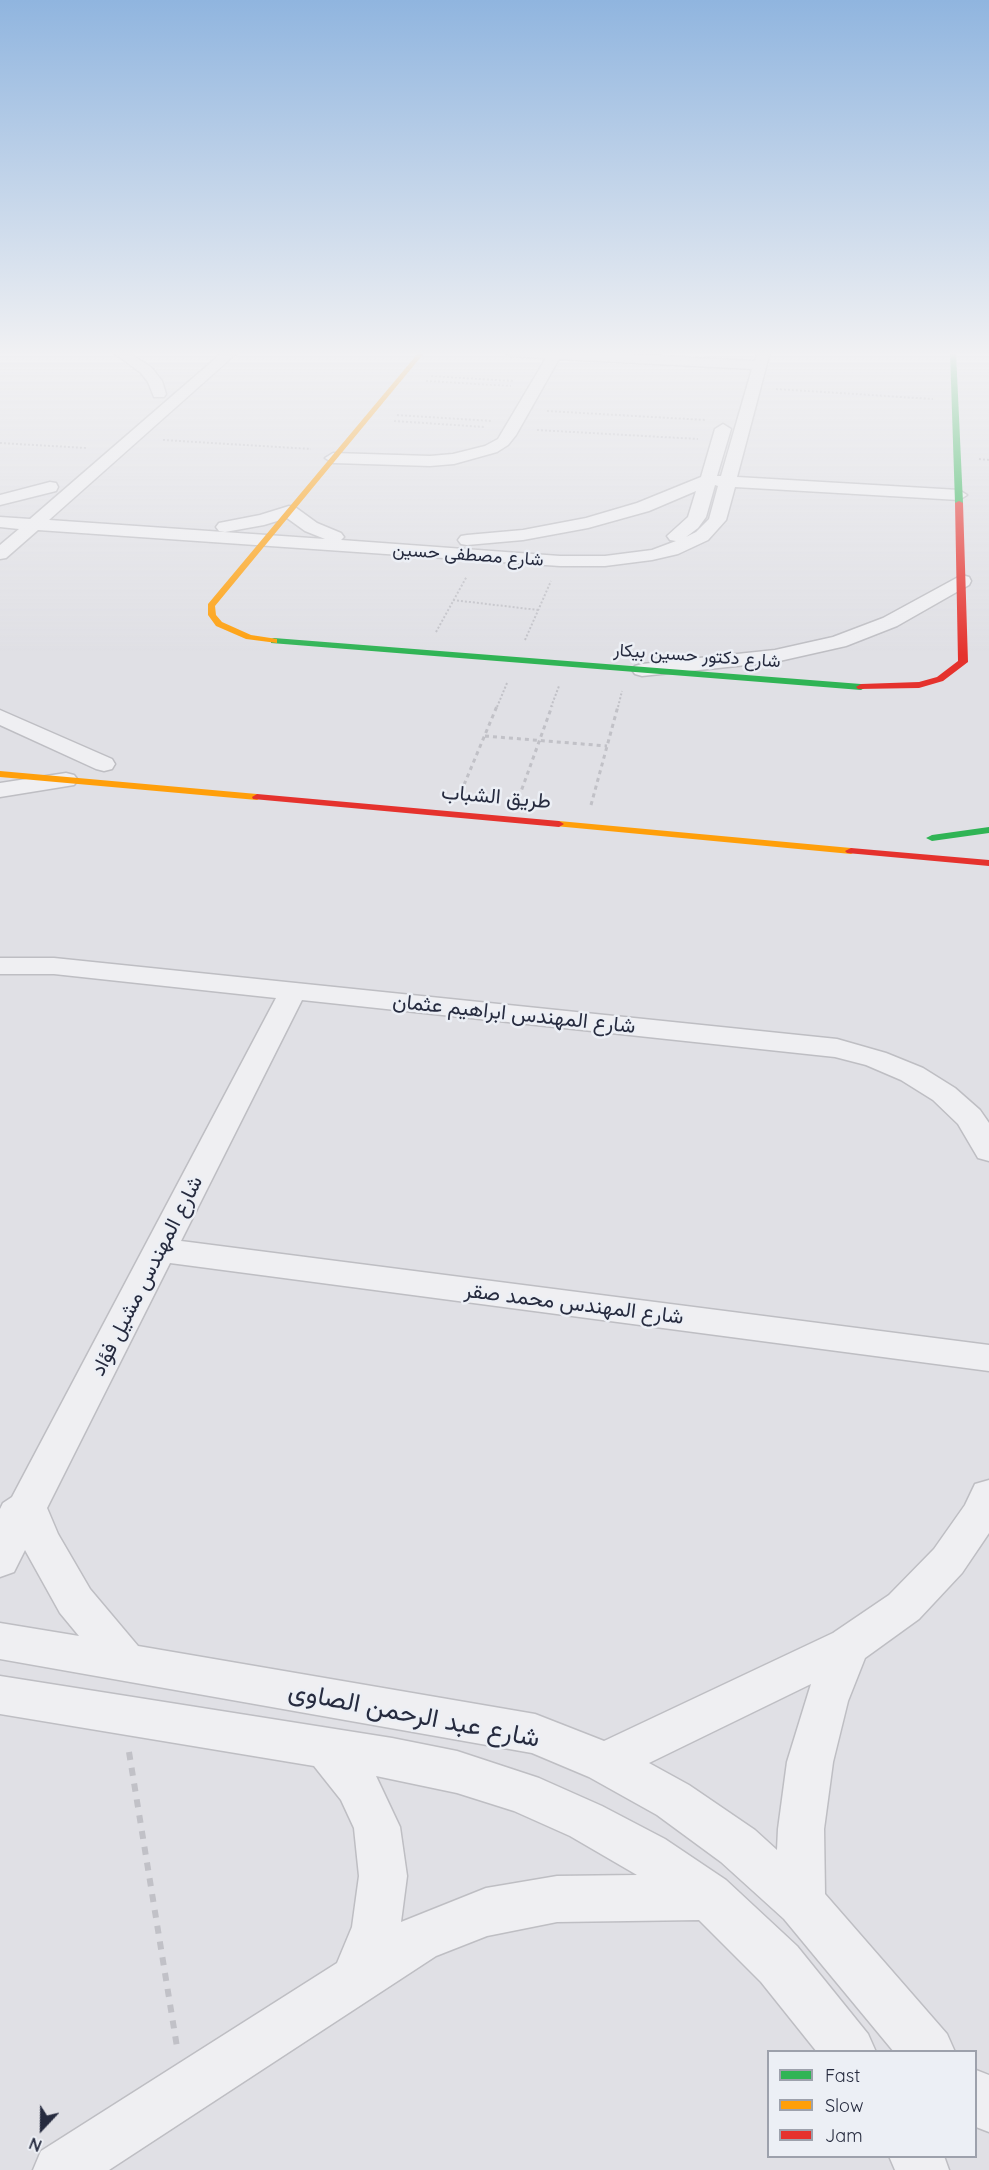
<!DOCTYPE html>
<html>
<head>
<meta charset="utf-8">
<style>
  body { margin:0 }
  #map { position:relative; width:989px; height:2170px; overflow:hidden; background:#e0e0e5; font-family:Quicksand,sans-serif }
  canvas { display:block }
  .legend { position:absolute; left:767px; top:2050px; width:210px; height:108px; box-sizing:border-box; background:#eceff5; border:2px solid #9da1ac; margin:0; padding:8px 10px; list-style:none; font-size:18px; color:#262b3f }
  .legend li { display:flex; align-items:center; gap:12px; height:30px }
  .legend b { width:30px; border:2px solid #9da1ac }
  .north { position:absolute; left:12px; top:2098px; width:60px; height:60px; -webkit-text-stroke:4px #eceff5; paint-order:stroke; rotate:202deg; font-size:16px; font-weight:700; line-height:24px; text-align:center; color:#262b3f }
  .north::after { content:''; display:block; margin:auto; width:21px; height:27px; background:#262b3f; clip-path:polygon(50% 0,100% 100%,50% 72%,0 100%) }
</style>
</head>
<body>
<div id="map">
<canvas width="989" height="2170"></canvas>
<ul class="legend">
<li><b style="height:8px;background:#30b455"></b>Fast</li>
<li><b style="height:8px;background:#ff9f0a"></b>Slow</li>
<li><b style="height:8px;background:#e5322d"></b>Jam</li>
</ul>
<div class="north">N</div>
</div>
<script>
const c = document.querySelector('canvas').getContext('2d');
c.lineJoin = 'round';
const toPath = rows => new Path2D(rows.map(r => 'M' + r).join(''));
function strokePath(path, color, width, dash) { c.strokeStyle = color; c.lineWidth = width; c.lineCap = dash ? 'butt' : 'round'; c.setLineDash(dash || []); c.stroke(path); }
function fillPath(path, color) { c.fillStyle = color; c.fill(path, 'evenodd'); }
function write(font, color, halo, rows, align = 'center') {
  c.font = font + ' Quicksand,Vazirmatn,sans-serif'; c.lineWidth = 5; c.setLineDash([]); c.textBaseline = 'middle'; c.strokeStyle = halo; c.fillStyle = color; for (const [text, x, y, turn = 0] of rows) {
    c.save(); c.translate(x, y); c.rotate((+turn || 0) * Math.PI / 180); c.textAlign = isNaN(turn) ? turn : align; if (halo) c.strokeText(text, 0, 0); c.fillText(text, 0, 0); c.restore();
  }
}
const street = toPath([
  [113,352,127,352,151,367,162,381,166,394,164,397,154,397,148,382,141,373,113,352],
  [223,352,238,352,49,520,325,539,305,531,287,518,264,525,225,532,219,531,216,527,219,523,260,515,289,506,295,507,317,523,341,533,344,537,341,540,560,556,605,556,652,550,676,541,670,540,667,536,688,517,696,491,649,511,588,528,523,540,467,545,461,544,458,540,461,536,467,535,523,530,586,518,637,503,701,477,715,429,723,424,731,429,717,476,721,476,752,369,559,359,516,435,508,445,497,452,454,464,430,466,333,463,325,458,333,453,430,456,453,454,485,446,498,439,546,358,510,356,504,352,580,352,755,361,758,352,770,352,737,477,959,490,967,495,959,500,735,487,726,520,708,540,678,554,652,560,605,566,560,566,38,530,6,558,0,559,0,545,19,529,0,527,0,517,30,519,223,352],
  [715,485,718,486,709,519,696,532,686,537,698,528,706,517,715,485],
  [50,482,56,483,58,487,56,491,0,505,0,495,50,482],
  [962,575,969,577,971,581,969,585,897,626,846,646,775,662,642,676,635,674,632,670,635,666,642,664,775,650,833,637,883,618,962,575],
  [0,710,112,759,115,764,112,769,104,771,96,769,0,725,0,710],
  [66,773,74,775,78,780,74,785,0,797,0,783,66,773],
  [0,958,54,958,837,1039,886,1053,923,1068,955,1088,980,1110,989,1123,989,1161,978,1158,958,1124,933,1100,901,1080,866,1065,835,1057,302,1000,181,1241,989,1345,989,1371,170,1263,47,1508,58,1534,90,1589,138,1646,535,1714,604,1741,833,1633,889,1595,934,1549,965,1505,975,1484,989,1480,989,1533,962,1573,919,1619,865,1658,848,1701,833,1762,824,1829,825,1894,947,2034,955,2052,894,2052,784,1919,721,1862,657,1815,589,1777,532,1753,0,1659,0,1623,79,1636,60,1613,25,1550,14,1572,0,1577,0,1509,3,1503,12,1497,276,998,54,974,0,974,0,958],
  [811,1684,787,1762,778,1829,777,1850,755,1830,689,1785,649,1763,811,1684],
  [0,1676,392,1738,457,1751,539,1778,602,1806,665,1839,726,1880,797,1946,868,2034,876,2052,817,2052,761,1982,699,1920,557,1922,487,1936,436,1956,109,2170,33,2170,41,2151,337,1963,352,1927,359,1876,354,1828,341,1800,314,1766,0,1714,0,1676],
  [376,1776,457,1793,514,1811,570,1836,637,1875,557,1876,486,1888,401,1922,407,1876,400,1827,376,1776],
  [976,2070,989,2075,989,2132,976,2127,976,2070],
  [889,2156,944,2156,949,2170,895,2170,889,2156]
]);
strokePath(street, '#bebec3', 3);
strokePath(toPath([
  [431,376,513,381],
  [426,381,511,386],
  [776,389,933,399],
  [547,411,705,420],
  [397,415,491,421],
  [394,421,485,427],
  [537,430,698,439],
  [163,440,311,449],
  [0,443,86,448],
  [979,459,989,460],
  [453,600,538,610],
  [436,632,467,576],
  [525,640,551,581],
  [497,707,507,683],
  [551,707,559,686],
  [618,707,622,691]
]), '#c1c1c7', 2, [2, 2]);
strokePath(toPath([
  [485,736,607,746],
  [461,792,497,706],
  [519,797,552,706],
  [591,805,618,706]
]), '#c1c1c7', 3, [4, 4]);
strokePath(toPath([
  [129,1752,177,2047]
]), '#c1c1c7', 6, [8, 8]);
fillPath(street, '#efeff2');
fillPath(toPath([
  [950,352,956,352,963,503,959,505,955,503,950,352],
  [274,638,861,684,866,687,861,690,271,643,271,639,274,638],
  [989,827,989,833,932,841,926,838,932,835,989,827]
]), '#30b455');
fillPath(toPath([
  [419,352,425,352,215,606,216,615,222,622,251,635,277,639,277,643,246,639,216,626,208,615,208,604,419,352],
  [0,771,257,794,262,797,257,800,0,777,0,771],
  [559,821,851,848,857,851,851,854,555,826,554,824,559,821]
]), '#ff9f0a');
fillPath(toPath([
  [959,501,963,503,968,662,943,681,919,688,858,689,856,687,861,684,919,682,937,677,958,661,955,503,959,501],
  [257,794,559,821,564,824,559,827,253,799,252,797,257,794],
  [851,848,989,860,989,866,847,853,845,851,851,848]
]), '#e5322d');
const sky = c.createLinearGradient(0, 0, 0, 655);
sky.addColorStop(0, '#90b5df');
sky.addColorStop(0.54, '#f1f1f3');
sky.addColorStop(1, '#f1f1f300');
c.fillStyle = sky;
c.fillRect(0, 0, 989, 655);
write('18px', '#262b3f', '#eceff5', [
  ["شارع مصطفى حسين",468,555,4],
  ["شارع دكتور حسين بيكار",697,656,4]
]);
write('21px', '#262b3f', '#eceff5', [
  ["طريق الشباب",496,797,5],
  ["شارع المهندس ابراهيم عثمان",514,1014,6],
  ["شارع المهندس مشيل فؤاد",147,1276,-63],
  ["شارع المهندس محمد صقر",574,1304,7]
]);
write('26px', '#262b3f', '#eceff5', [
  ["شارع عبد الرحمن الصاوى",414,1715,11]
]);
</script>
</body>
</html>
